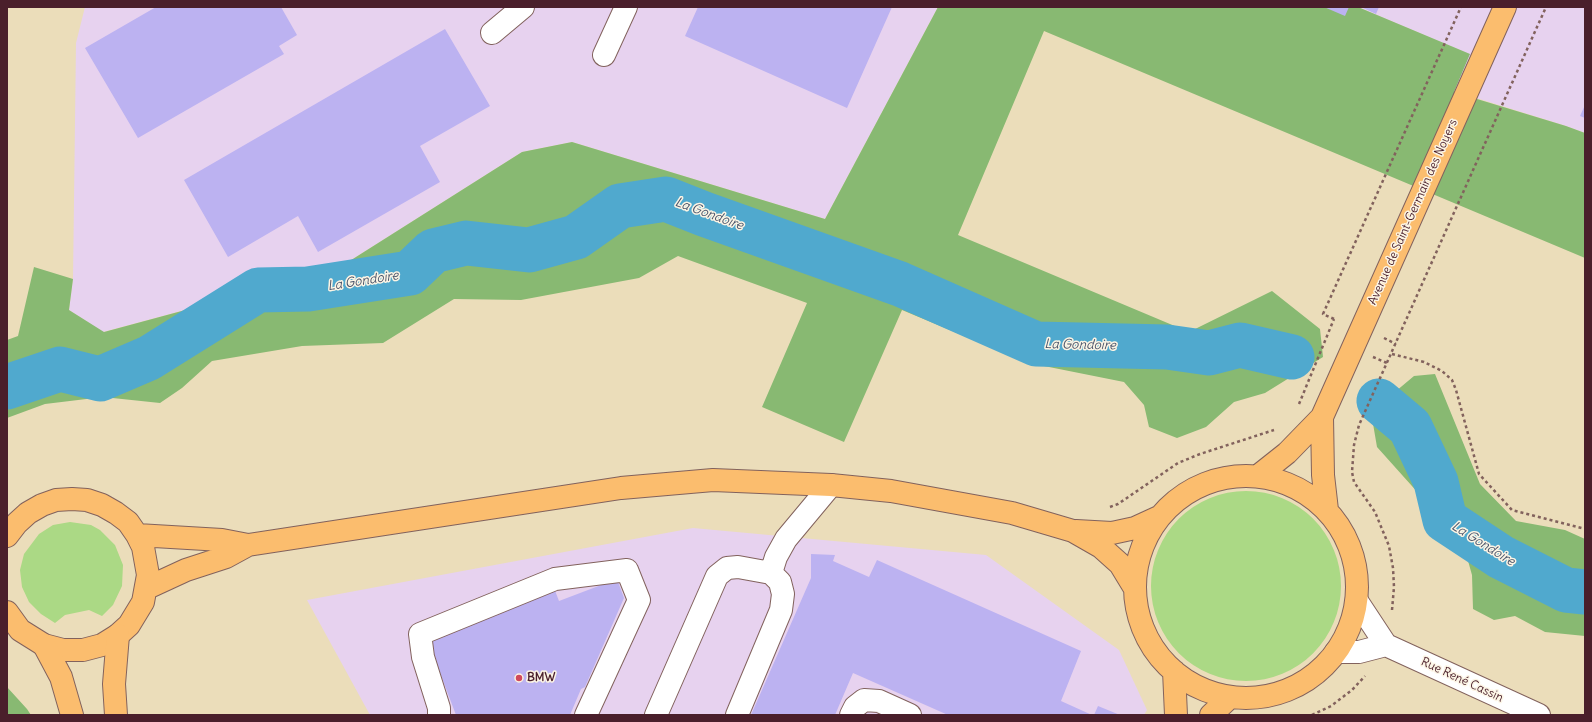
<!DOCTYPE html>
<html>
<head>
<meta charset="utf-8">
<style>
  body { margin:0 }
  #map { position:relative; width:1592px; height:722px; overflow:hidden; background:#ebddba; font-family:Delius,sans-serif }
  canvas { display:block }
  .frame { position:absolute; inset:0; border:8px solid #4a1f2b; pointer-events:none }
</style>
</head>
<body>
<div id="map">
<canvas width="1592" height="722"></canvas>
<div class="frame"></div>
</div>
<script>
const c = document.querySelector('canvas').getContext('2d');
c.lineJoin = 'round';
function fillPath(path, color) { c.fillStyle = color; c.fill(path, 'evenodd'); }
const toPath = rows => new Path2D(rows.map(r => 'M' + r).join(''));
function strokePath(path, color, width, dash) { c.strokeStyle = color; c.lineWidth = width; c.lineCap = dash ? 'butt' : 'round'; c.setLineDash(dash || []); c.stroke(path); }
function write(font, color, halo, rows, align = 'center') {
  c.font = font + ' Delius,sans-serif'; c.lineWidth = 3; c.setLineDash([]); c.textBaseline = 'middle'; c.strokeStyle = halo; c.fillStyle = color; for (const [text, x, y, turn = 0] of rows) {
    c.save(); c.translate(x, y); c.rotate((+turn || 0) * Math.PI / 180); c.textAlign = isNaN(turn) ? turn : align; if (halo) c.strokeText(text, 0, 0); c.fillText(text, 0, 0); c.restore();
  }
}
fillPath(toPath([
  [85,7,938,7,825,219,572,142,522,152,337,269,103,332,69,310,73,279,76,43],
  [1358,7,1585,7,1585,133,1566,126,1454,91,1469,54],
  [693,528,986,555,1119,650,1147,710,1144,715,370,715,307,600]
]), '#e7d2ef');
fillPath(toPath([
  '1151 586a95 95 0 1 1 190 0a95 95 0 1 1-190 0Z',
  [70,522,91,525,100,530,115,545,123,565,122,586,113,605,102,616,89,610,65,615,55,623,41,614,29,602,22,587,20,570,24,554,39,534,53,525]
]), '#abd985');
fillPath(toPath([
  [938,7,1358,7,1470,54,1454,92,1566,126,1585,133,1585,258,1044,31,958,235,1189,332,1272,291,1320,329,1323,357,1265,393,1234,402,1206,427,1177,438,1149,427,1144,405,1124,382,1029,363,902,310,844,442,762,407,807,303,678,256,639,278,521,300,454,299,383,343,302,346,212,361,182,388,160,403,103,397,45,404,7,418,7,340,18,336,34,267,73,279,69,310,104,332,337,269,522,152,572,142,825,219],
  [1435,374,1480,484,1516,521,1565,530,1585,539,1585,636,1545,632,1515,616,1494,620,1473,609,1472,575,1463,543,1377,447,1371,412,1414,376],
  [7,687,27,709,31,715,7,715]
]), '#88b972');
strokePath(toPath([
  [7,387,60,369,100,379,149,358,258,290,308,289,410,273,433,251,466,243,529,250,576,237,620,206,666,199,704,214,900,284,1036,344,1167,347,1209,353,1240,345,1292,357],
  [1379,401,1410,427,1436,482,1445,520,1501,557,1566,590,1585,592]
]), '#50a9ce', 45);
fillPath(toPath([
  [156,7,281,7,297,35,279,46,284,54,138,138,85,48],
  [698,7,892,7,847,108,685,36],
  [1324,7,1349,7,1345,16],
  [1361,7,1379,7,1376,14],
  [445,29,490,106,420,146,440,182,318,252,298,216,228,257,184,180],
  [1585,105,1585,118,1580,116],
  [811,554,835,555,833,561,869,577,877,560,1081,651,1061,701,1092,715,948,715,853,673,835,715,751,715,811,578],
  [617,579,624,598,585,687,581,689,570,715,456,715,426,636,554,588,559,601],
  [1098,706,1120,715,1094,715]
]), '#bcb2f1');
const minor = toPath([
  [492,33,523,7],
  [604,55,626,7],
  [771,573,776,557,786,539,831,485],
  [1357,601,1386,645,1539,715],
  [1336,652,1359,652,1386,645],
  [439,715,439,708,423,657,420,634,555,579,627,570,639,600,586,715],
  [656,715,717,576,727,568,738,567,771,573,780,582,783,594,781,610,737,715],
  [851,715,855,707,864,700,879,701,910,715]
]);
const major = toPath([
  [1322,417,1323,475,1327,510],
  [1258,476,1287,453,1322,417,1505,7],
  '1135 587a111 111 0 1 1 222 0a111 111 0 1 1-222 0Z',
  [1076,531,1112,533,1135,528,1159,517],
  [137,535,222,540,248,545,621,488,713,480,831,485,891,491,1012,513,1073,531,1101,547,1120,564,1134,587],
  [7,536,17,523,28,513,42,505,56,500,72,499,87,500,102,505,116,513,128,522,137,535,143,547,148,575,143,602,129,625,118,635,102,645,83,650,63,650,44,645,20,630,7,612],
  [147,588,186,570,226,557,248,545],
  [1174,671,1176,715],
  [1211,715,1229,698]
]);
const highway = toPath([
  [44,645,61,677,72,715],
  [116,715,114,684,118,635]
]);
strokePath(minor, '#82625d', 24);
strokePath(major, '#82625d', 24);
strokePath(highway, '#82625d', 24);
strokePath(toPath([
  [1334,319,1323,314,1461,7],
  [1384,338,1396,344],
  [1392,354,1424,362,1442,371,1452,380,1456,390,1479,474,1512,510,1585,529],
  [1373,357,1387,363],
  [1299,404,1334,319],
  [1110,507,1118,504,1178,463,1200,454,1274,430],
  [1392,610,1394,587,1393,568,1389,546,1375,512,1354,482,1352,472,1354,445,1359,425,1546,7],
  [1312,715,1331,706,1352,690,1365,676]
]), '#82625d', 2.5, [3, 3]);
strokePath(minor, '#fff', 22);
strokePath(major, '#fbbd6e', 22);
strokePath(highway, '#fbbd6e', 22);
for (const [x, y, r, color] of [
  [519,678,4,"#d1495b"]
]) { const dot = new Path2D(); dot.arc(x, y, r, 0, 2 * Math.PI); c.fillStyle = color; c.fill(dot); strokePath(dot, '#fcf5e5', 1.5); }
write('12px', '#4a1f2b', '#fcf5e5', [
  ["Avenue de Saint-Germain des Noyers",1413,212,-66],
  ["Rue René Cassin",1462,680,25]
]);
write('bold 12px', '#4a1f2b', '#fcf5e5', [
  ["BMW",527,678]
], 'left');
write('italic 13px', '#4c566c', '#fcf5e5', [
  ["La Gondoire",709,214,20],
  ["La Gondoire",363,281,-9],
  ["La Gondoire",1080,345,1],
  ["La Gondoire",1483,544,32]
]);
</script>
</body>
</html>
